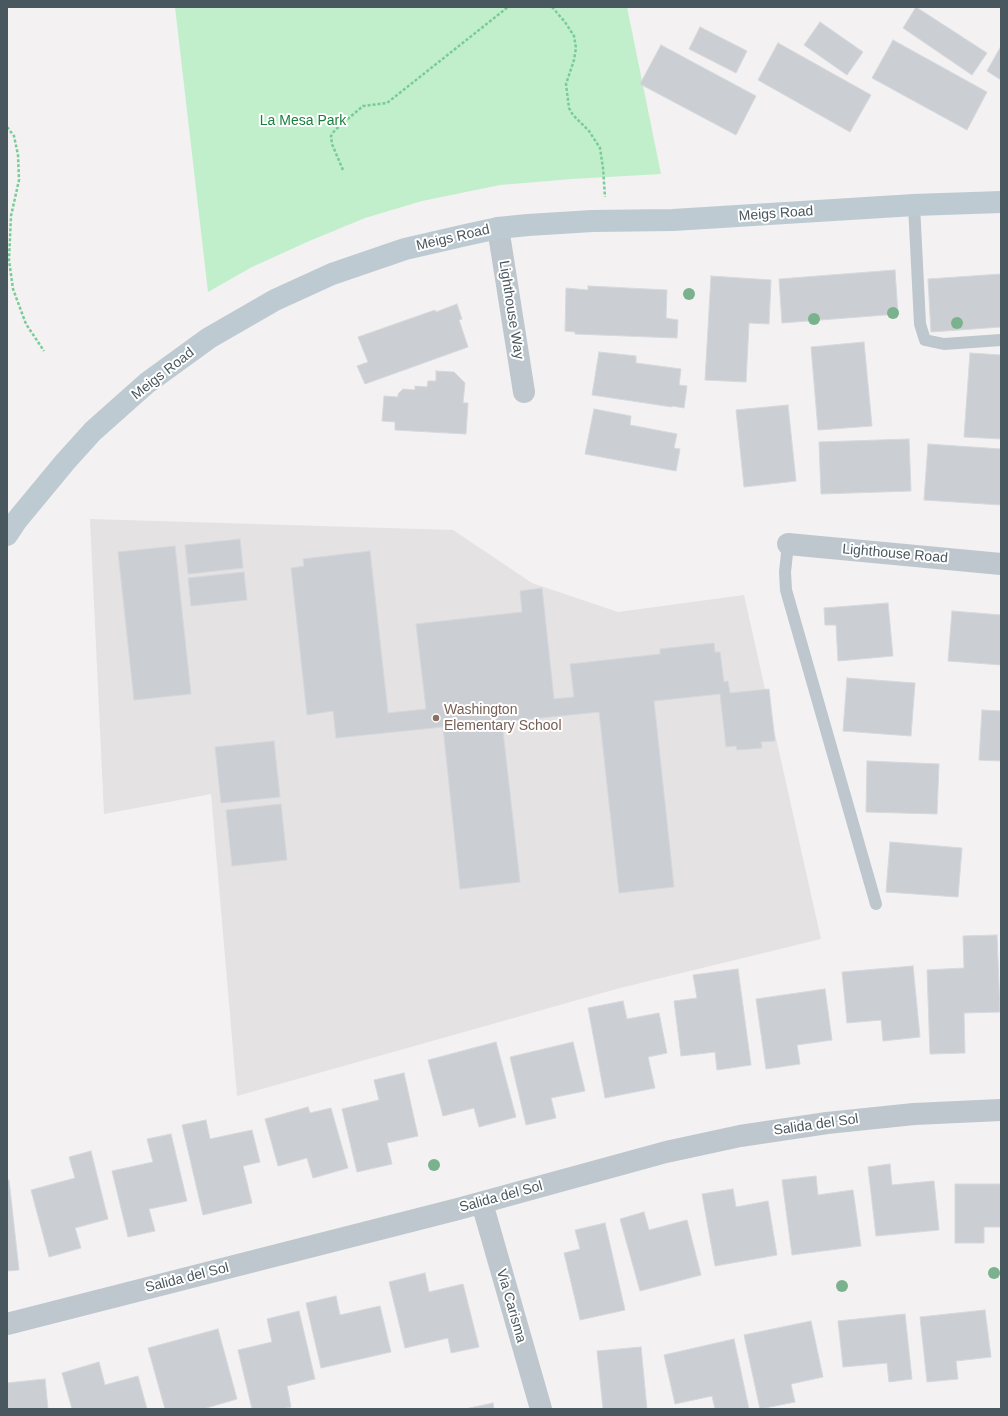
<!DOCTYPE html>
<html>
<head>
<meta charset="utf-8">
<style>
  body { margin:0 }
  #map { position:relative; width:1008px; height:1416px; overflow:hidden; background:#f3f1f1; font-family:Arial,sans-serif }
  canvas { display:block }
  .frame { position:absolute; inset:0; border:8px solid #49575e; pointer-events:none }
</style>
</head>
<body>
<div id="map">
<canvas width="1008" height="1416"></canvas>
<div class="frame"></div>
</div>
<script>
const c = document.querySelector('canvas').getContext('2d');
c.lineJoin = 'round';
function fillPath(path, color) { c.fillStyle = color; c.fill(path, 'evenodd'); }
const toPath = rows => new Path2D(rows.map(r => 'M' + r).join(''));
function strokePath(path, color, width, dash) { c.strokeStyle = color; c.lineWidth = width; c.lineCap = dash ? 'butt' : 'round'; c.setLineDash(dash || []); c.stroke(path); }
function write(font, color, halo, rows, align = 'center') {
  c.font = font + ' Arial,sans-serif'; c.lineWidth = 4; c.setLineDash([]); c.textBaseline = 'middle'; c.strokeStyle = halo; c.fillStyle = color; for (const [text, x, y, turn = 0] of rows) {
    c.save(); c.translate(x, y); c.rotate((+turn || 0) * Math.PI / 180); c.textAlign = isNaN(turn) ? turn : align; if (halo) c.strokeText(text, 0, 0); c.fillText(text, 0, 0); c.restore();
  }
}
fillPath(toPath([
  [90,519,453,530,532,583,618,612,744,595,821,939,620,988,237,1096,211,794,104,814]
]), '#e4e2e3');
fillPath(toPath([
  [175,7,627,7,661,174,572,179,500,185,422,201,365,218,307,242,252,267,208,292]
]), '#c1efcb');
const building = toPath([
  [916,7,987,53,972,75,903,28,916,7],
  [820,22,863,52,847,75,804,45,820,22],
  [700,27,747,51,736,73,689,49,700,27],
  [893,40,987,92,967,130,872,78,893,40],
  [778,43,871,95,850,132,758,80,778,43],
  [661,45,756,96,736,135,640,84,661,45],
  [1001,46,1001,80,987,71,1001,46],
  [895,270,898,314,782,323,779,279,895,270],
  [1001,274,1001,327,931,332,928,279,1001,274],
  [711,276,771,280,769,324,749,323,746,382,705,380,711,276],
  [588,286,667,290,666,318,678,320,677,338,575,334,575,332,565,331,566,288,588,290,588,286],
  [457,304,462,319,459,320,468,347,365,384,357,366,368,362,358,337,435,310,436,312,457,304],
  [864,342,872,426,818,430,811,347,864,342],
  [599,352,636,356,636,363,681,369,679,385,687,386,684,408,672,406,672,407,592,395,599,352],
  [970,353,1001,355,1001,439,964,437,970,353],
  [436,371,454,372,465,383,463,403,468,403,466,434,395,430,395,422,382,421,384,396,398,397,398,394,403,389,415,390,415,386,427,387,428,381,436,381,436,371],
  [788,405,796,481,744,487,736,410,788,405],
  [594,409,631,416,630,425,677,434,674,448,680,449,676,471,585,454,594,409],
  [909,439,911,491,821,494,819,442,909,439],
  [928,444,1001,449,1001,505,924,500,928,444],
  [240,539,243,568,188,574,185,545,240,539],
  [175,546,191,694,134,700,118,552,175,546],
  [370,551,388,713,426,709,416,624,522,612,520,591,542,588,554,699,574,697,570,664,660,654,660,649,714,643,715,652,720,652,724,682,728,681,730,693,769,689,775,741,761,742,762,748,737,750,736,746,726,747,720,694,654,701,674,887,619,893,599,712,502,722,520,882,460,889,443,727,336,738,333,711,307,715,291,568,304,566,303,559,370,551],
  [244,572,247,600,191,606,188,578,244,572],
  [888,603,893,656,838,661,836,625,825,625,824,608,888,603],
  [952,611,1001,615,1001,665,948,661,952,611],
  [847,678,915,683,911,736,843,731,847,678],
  [982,710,1001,711,1001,761,979,760,982,710],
  [274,741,280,797,221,803,215,747,274,741],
  [867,761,939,764,937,814,866,812,867,761],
  [281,804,287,860,232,866,226,810,281,804],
  [890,842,962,848,958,897,886,892,890,842],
  [997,935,1000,1012,964,1013,965,1053,930,1054,927,970,964,968,963,936,997,935],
  [913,966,920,1037,883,1041,881,1020,847,1023,842,972,913,966],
  [738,969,751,1065,717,1070,715,1052,681,1056,674,1001,697,998,693,975,738,969],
  [825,989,832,1040,797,1045,800,1064,766,1069,756,999,825,989],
  [623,1001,627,1019,659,1013,667,1053,648,1057,655,1088,605,1098,588,1008,623,1001],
  [496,1042,516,1117,479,1127,474,1108,443,1116,428,1060,496,1042],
  [573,1042,585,1091,551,1098,556,1118,526,1125,510,1057,573,1042],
  [404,1073,418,1136,387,1143,392,1164,357,1172,342,1109,379,1100,374,1080,404,1073],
  [308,1107,310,1113,331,1108,348,1168,313,1178,307,1158,278,1166,265,1119,308,1107],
  [206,1120,210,1139,252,1130,260,1162,243,1166,252,1203,203,1215,182,1125,206,1120],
  [171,1134,187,1201,149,1209,155,1231,128,1237,112,1171,153,1162,147,1139,171,1134],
  [91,1151,108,1219,75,1228,81,1248,49,1257,31,1190,75,1178,69,1157,91,1151],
  [890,1164,892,1185,934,1181,939,1230,876,1236,868,1167,890,1164],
  [1001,1165,1001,1227,984,1227,984,1243,955,1243,955,1184,1001,1184,1001,1165],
  [816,1176,818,1195,853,1190,861,1246,792,1255,782,1180,816,1176],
  [7,1180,9,1180,19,1270,7,1271,7,1180],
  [733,1189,736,1207,768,1201,777,1255,715,1266,702,1194,733,1189],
  [644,1212,649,1230,687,1220,701,1275,640,1291,620,1219,644,1212],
  [605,1223,625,1310,580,1320,564,1253,580,1249,575,1230,605,1223],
  [425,1273,429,1292,463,1284,479,1347,451,1353,448,1338,405,1348,389,1282,425,1273],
  [336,1296,340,1315,380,1306,391,1352,321,1368,306,1303,336,1296],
  [985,1310,991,1357,956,1361,958,1379,927,1382,920,1317,985,1310],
  [299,1311,315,1379,287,1386,291,1407,282,1409,252,1409,238,1350,272,1342,267,1319,299,1311],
  [905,1314,912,1379,889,1382,887,1363,843,1367,838,1321,905,1314],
  [811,1321,823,1377,791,1384,795,1402,760,1409,744,1335,811,1321],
  [218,1329,237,1399,203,1409,165,1409,148,1348,218,1329],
  [734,1339,749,1409,715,1409,712,1396,675,1404,664,1355,734,1339],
  [641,1347,647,1409,603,1409,597,1351,641,1347],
  [99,1362,105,1385,138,1376,147,1409,72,1409,62,1373,99,1362],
  [45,1379,48,1409,7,1409,7,1383,45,1379],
  [493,1403,494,1409,465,1409,493,1403]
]);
fillPath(building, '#cbcfd3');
strokePath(building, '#d5d8dc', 1);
strokePath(toPath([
  [552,7,565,22,574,36,576,48,574,60,566,84,569,108,573,115,589,131,600,148,603,168,605,197],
  [7,127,14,136,18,155,19,180,11,216,9,260,13,289,26,324,44,351],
  [343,170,332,144,331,136,335,130,363,106,387,103,508,7]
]), '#79cc97', 2.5, [3, 2]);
strokePath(toPath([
  [914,205,920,324,925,340,944,344,1001,340],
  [788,544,785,572,786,590,876,904]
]), '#bdc7cd', 12);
strokePath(toPath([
  [498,228,524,392],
  [788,544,1001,564],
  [482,1203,541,1409],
  [7,1324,458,1209,666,1152,740,1136,827,1123,914,1114,1001,1110]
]), '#bdc7cd', 22);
strokePath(toPath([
  [7,535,17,520,65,462,93,431,147,383,209,338,275,300,332,274,405,249,466,235,498,228,528,225,592,221,673,220,914,205,1001,202]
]), '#bdcad2', 22);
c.fillStyle = '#7bb28e';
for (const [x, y] of [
  [689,294],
  [893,313],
  [814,319],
  [957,323],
  [434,1165],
  [994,1273],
  [842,1286]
]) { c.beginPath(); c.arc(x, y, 6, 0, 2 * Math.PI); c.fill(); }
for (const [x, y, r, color] of [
  [436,718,4,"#8d6e63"]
]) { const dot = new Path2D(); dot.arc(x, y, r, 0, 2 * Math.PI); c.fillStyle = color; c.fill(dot); strokePath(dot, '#fff', 1.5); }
write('14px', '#197f3d', '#fff', [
  ["La Mesa Park",303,121]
]);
write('14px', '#49575e', '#fff', [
  ["Meigs Road",776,214,-4],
  ["Meigs Road",453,238,-13],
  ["Lighthouse Way",511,310,81],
  ["Meigs Road",163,374,-38],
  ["Lighthouse Road",895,554,5],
  ["Salida del Sol",816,1125,-8],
  ["Salida del Sol",501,1197,-15],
  ["Salida del Sol",187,1278,-14],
  ["Via Carisma",511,1306,74]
]);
write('14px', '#785e54', '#fff', [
  ["Washington",444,710],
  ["Elementary School",444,726]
], 'left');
</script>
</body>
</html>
